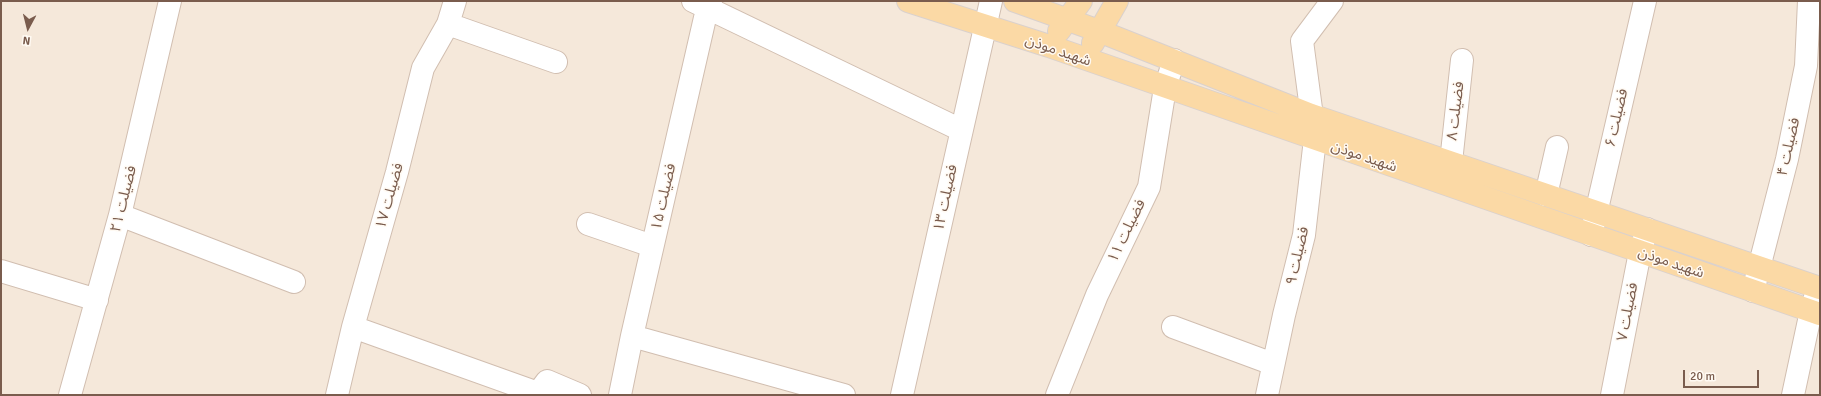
<!DOCTYPE html>
<html>
<head>
<meta charset="utf-8">
<style>
  body { margin:0 }
  #map { position:relative; width:1821px; height:396px; overflow:hidden; background:#fdf6ec; font-family:Signika,sans-serif }
  canvas { display:block }
  .frame { position:absolute; inset:0; border:2px solid #7a5c4d; pointer-events:none }
  .north { position:absolute; left:8px; top:8px; width:40px; height:40px; -webkit-text-stroke:3px #fffaf3; paint-order:stroke; rotate:187deg; font-size:11px; font-weight:700; line-height:16px; text-align:center; color:#7a5c4d }
  .north::after { content:''; display:block; margin:auto; width:14px; height:18px; background:#7a5c4d; clip-path:polygon(50% 0,100% 100%,50% 72%,0 100%) }
  .scale { position:absolute; left:1683px; top:370px; width:76px; height:18px; box-sizing:border-box; border:2px solid #7a5c4d; border-top:0; padding-left:5px; font-size:12px; line-height:14px; white-space:nowrap; color:#7a5c4d; -webkit-text-stroke:3px #fffaf3; paint-order:stroke }
</style>
</head>
<body>
<div id="map">
<canvas width="1821" height="396"></canvas>
<div class="frame"></div>
<div class="north">N</div>
<div class="scale">20 m</div>
</div>
<script>
const c = document.querySelector('canvas').getContext('2d');
c.lineJoin = 'round';
function fillPath(path, color) { c.fillStyle = color; c.fill(path, 'evenodd'); }
const toPath = rows => new Path2D(rows.map(r => 'M' + r).join(''));
function strokePath(path, color, width, dash) { c.strokeStyle = color; c.lineWidth = width; c.lineCap = dash ? 'butt' : 'round'; c.setLineDash(dash || []); c.stroke(path); }
function write(font, color, halo, rows, align = 'center') {
  c.font = font + ' Signika,"Noto Sans Arabic",sans-serif'; c.lineWidth = 3; c.setLineDash([]); c.textBaseline = 'middle'; c.strokeStyle = halo; c.fillStyle = color; for (const [text, x, y, turn = 0] of rows) {
    c.save(); c.translate(x, y); c.rotate((+turn || 0) * Math.PI / 180); c.textAlign = isNaN(turn) ? turn : align; if (halo) c.strokeText(text, 0, 0); c.fillText(text, 0, 0); c.restore();
  }
}
fillPath(toPath([
  [1,1,1820,1,1820,395,1,395]
]), '#f5e8da');
const minor = toPath([
  [693,1,961,130],
  [448,24,556,62],
  [1451,162,1462,60],
  [1546,195,1557,147],
  [120,215,294,282],
  [588,224,652,246],
  [1591,235,1645,1],
  [1,271,97,300],
  [1753,291,1787,159,1806,66,1809,1],
  [353,327,538,393,547,381,580,395],
  [1173,327,1273,364],
  [632,336,844,395],
  [70,395,120,215,170,1],
  [337,395,353,327,397,172,423,68,448,24,455,1],
  [620,395,632,336,707,9,711,1],
  [902,395,991,1],
  [1057,395,1097,295,1149,187,1165,88,1174,60],
  [1267,395,1284,315,1304,235,1315,139,1302,41,1332,1],
  [1612,395,1640,252,1647,229],
  [1793,395,1811,311,1818,287]
]);
const major = toPath([
  [908,1,1049,46,1820,314],
  [1015,1,1099,31,1311,115,1820,288],
  [1059,31,1081,1],
  [1093,43,1117,1]
]);
strokePath(minor, '#d1beb0', 24);
strokePath(major, '#dad1cd', 24);
strokePath(minor, '#fff', 22);
strokePath(major, '#fbd9a5', 22);
write('15px', '#7a5c4d', '#fffaf3', [
  ["شهید موذن",1058,51,19],
  ["فضیلت ۸",1456,111,-83],
  ["فضیلت ۶",1617,118,-77],
  ["فضیلت ۴",1789,147,-77],
  ["شهید موذن",1364,157,19],
  ["فضیلت ۱۷",390,196,-74],
  ["فضیلت ۱۵",664,197,-77],
  ["فضیلت ۱۳",946,198,-78],
  ["فضیلت ۲۱",124,199,-76],
  ["فضیلت ۱۱",1127,231,-64],
  ["فضیلت ۹",1298,256,-77],
  ["شهید موذن",1671,263,19],
  ["فضیلت ۷",1628,312,-79]
]);
</script>
</body>
</html>
